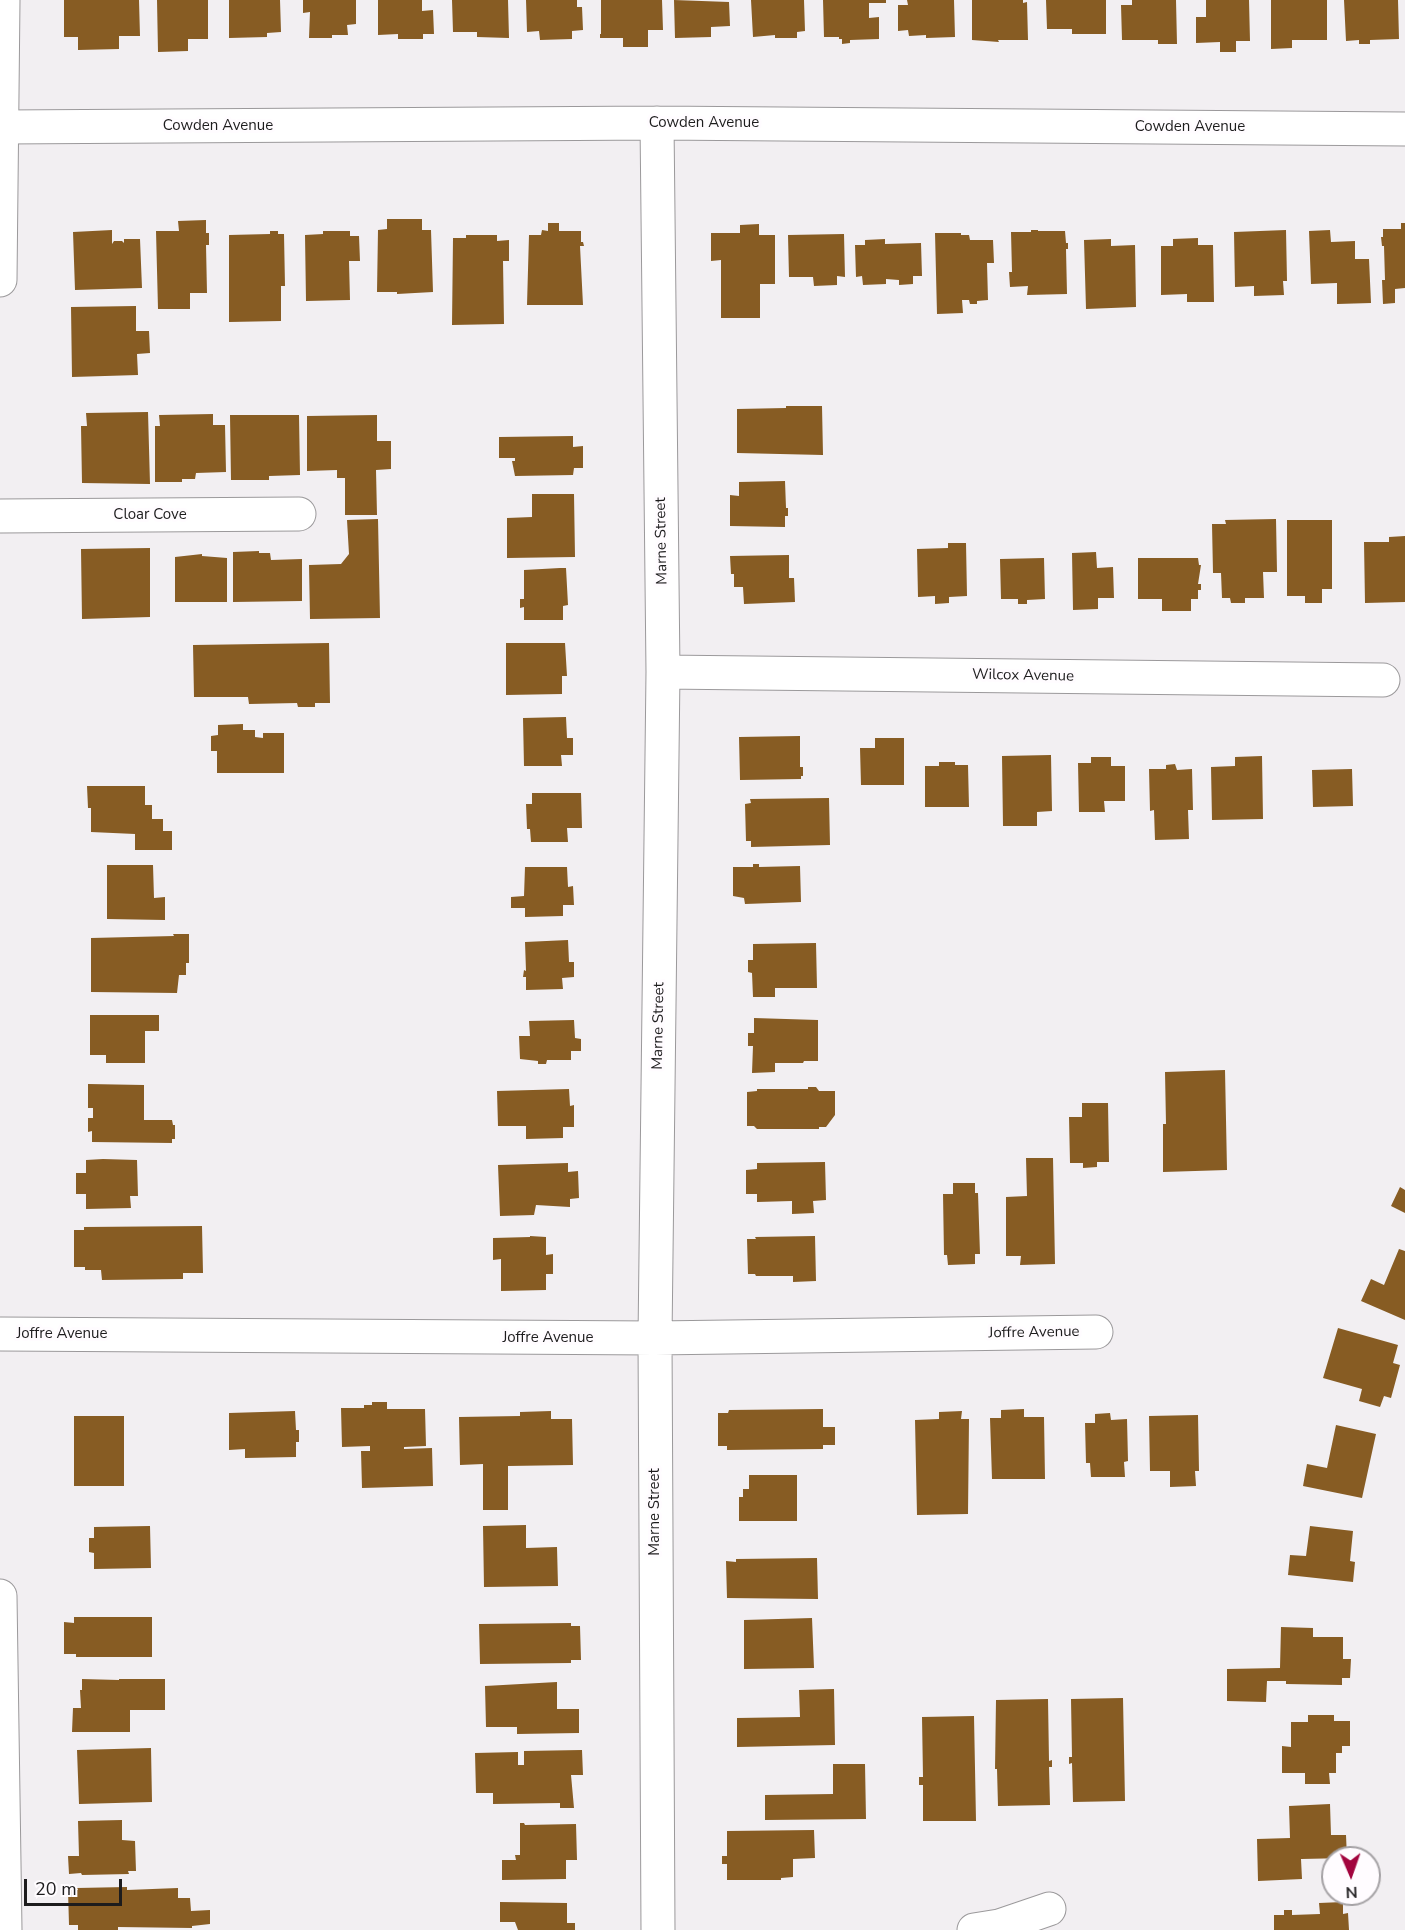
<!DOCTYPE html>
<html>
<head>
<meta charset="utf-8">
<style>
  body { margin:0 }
  #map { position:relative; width:1405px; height:1930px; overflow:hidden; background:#f2eff2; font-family:"Nunito Sans",sans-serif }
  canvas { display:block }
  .north { position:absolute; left:1321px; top:1846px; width:60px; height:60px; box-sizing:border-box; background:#fffcff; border:2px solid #a5a2a5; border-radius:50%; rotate:178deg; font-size:16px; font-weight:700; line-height:24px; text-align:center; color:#1d1c1d }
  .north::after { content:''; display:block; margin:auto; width:21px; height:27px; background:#a2043e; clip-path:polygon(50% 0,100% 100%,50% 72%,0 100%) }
  .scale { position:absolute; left:24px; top:1879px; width:98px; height:27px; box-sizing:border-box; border:3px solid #1d1c1d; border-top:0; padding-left:8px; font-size:18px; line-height:21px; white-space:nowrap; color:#1d1c1d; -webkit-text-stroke:4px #fffcff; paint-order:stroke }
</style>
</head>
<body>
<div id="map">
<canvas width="1405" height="1930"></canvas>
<div class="north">N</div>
<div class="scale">20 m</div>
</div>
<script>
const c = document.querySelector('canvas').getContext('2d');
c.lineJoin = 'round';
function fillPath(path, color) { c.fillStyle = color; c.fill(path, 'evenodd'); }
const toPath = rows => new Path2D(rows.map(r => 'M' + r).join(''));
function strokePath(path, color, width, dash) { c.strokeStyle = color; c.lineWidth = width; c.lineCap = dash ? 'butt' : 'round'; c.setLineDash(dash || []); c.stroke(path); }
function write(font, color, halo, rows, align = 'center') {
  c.font = font + ' "Nunito Sans",sans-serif'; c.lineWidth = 6; c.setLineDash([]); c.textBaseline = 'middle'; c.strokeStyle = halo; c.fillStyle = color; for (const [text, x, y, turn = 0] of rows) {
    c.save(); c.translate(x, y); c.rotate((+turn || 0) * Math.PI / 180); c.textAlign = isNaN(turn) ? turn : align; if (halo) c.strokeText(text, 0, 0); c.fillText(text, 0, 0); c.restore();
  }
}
fillPath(toPath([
  [64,0,139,0,140,36,119,36,119,49,78,50,78,37,64,37],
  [157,0,208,0,208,39,188,39,188,51,158,52],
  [229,0,280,0,281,32,267,33,267,37,229,38],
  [303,0,356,0,356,24,347,25,348,35,332,35,332,38,309,38,310,12,303,13],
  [378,0,422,0,422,11,433,10,434,34,423,34,423,39,398,39,398,34,378,35],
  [452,0,508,0,509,38,477,37,477,32,453,32],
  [526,0,577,0,577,7,582,7,583,30,572,31,572,39,540,40,539,31,527,32],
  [601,0,662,0,663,30,648,30,648,47,623,47,623,38,600,38,600,34,601,34],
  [674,0,729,2,730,26,711,27,711,37,675,38],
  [751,0,804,0,805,31,797,32,797,38,775,38,775,35,753,37],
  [823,0,886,0,886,3,869,3,869,18,879,17,879,39,850,40,850,43,842,44,842,39,839,39,839,37,824,37],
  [907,0,954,0,955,37,926,38,926,35,909,36,908,30,898,31,898,5,908,5],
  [972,0,1023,0,1023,3,1027,2,1028,40,998,40,999,42,972,40],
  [1046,0,1106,0,1106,34,1072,34,1072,29,1047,29],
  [1132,0,1176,0,1177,44,1158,44,1158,40,1122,40,1121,5,1132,5],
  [1206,0,1249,0,1250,41,1236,41,1236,52,1220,52,1220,42,1196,43,1196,17,1206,17],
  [1271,0,1327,0,1327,40,1292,40,1292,48,1271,49],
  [1344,0,1398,0,1399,39,1370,40,1370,44,1359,44,1359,40,1346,41],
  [387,219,422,219,422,230,431,230,433,292,397,294,397,292,377,292,378,230,387,229],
  [206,220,206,233,209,233,209,245,206,245,207,293,190,293,190,309,158,309,156,231,179,231,178,221],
  [548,223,559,223,559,231,581,231,581,242,583,242,584,246,580,246,583,305,527,305,529,235,541,235,542,230,548,231],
  [1401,223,1405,223,1405,288,1395,289,1395,303,1383,304,1382,280,1385,280,1384,246,1382,246,1381,237,1383,237,1383,229,1401,229],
  [759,224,759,235,775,235,775,284,760,284,760,318,721,318,721,260,711,261,711,233,740,233,740,225],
  [112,230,112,244,114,241,122,241,124,243,124,239,140,239,142,288,75,290,73,232],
  [1031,230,1038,230,1038,231,1065,231,1066,243,1068,243,1068,249,1066,249,1067,294,1027,295,1028,286,1010,287,1009,272,1012,272,1011,232,1031,232],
  [1286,230,1287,281,1283,281,1284,295,1254,296,1254,286,1235,287,1234,232],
  [1330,230,1331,242,1355,241,1355,259,1369,259,1371,303,1337,304,1337,283,1311,284,1309,231],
  [270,231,278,231,278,234,284,234,285,286,281,286,281,321,229,322,229,235,270,234],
  [323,231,350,231,350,236,359,236,360,261,349,261,350,300,306,301,305,235,323,234],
  [935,233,961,233,961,235,969,235,970,240,993,240,994,263,987,263,988,300,977,301,977,304,970,304,969,300,962,300,963,313,937,314],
  [844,234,845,277,837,276,837,285,814,286,813,277,789,277,788,235],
  [466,235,497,235,497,241,509,240,509,261,503,261,504,324,452,325,453,238,466,238],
  [1198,238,1198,245,1213,245,1214,302,1187,302,1187,294,1161,295,1161,246,1173,246,1173,239],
  [885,239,885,244,921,243,922,276,913,276,913,284,899,285,899,280,886,279,886,284,863,285,862,276,856,277,855,245,865,245,865,240],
  [1111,239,1111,246,1135,245,1136,307,1086,309,1084,240],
  [136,306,136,331,149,331,150,353,137,354,138,375,72,377,71,307],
  [786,406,822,406,823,455,737,453,737,409,786,408],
  [148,412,150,484,82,483,81,426,87,426,86,413],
  [213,414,213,425,225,425,226,472,196,473,195,479,182,479,182,482,155,482,155,426,160,426,159,415],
  [230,415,299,415,300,475,269,476,269,480,231,480],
  [377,415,377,441,391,441,391,469,376,470,377,515,345,515,345,478,337,478,337,470,307,471,307,416],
  [573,436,573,447,583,446,583,468,574,468,573,475,515,476,512,461,515,461,515,458,499,458,499,437],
  [785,481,786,508,788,508,788,516,785,516,785,527,730,526,730,495,739,496,739,482],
  [532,494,574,494,575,557,507,558,507,518,532,517],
  [378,519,380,618,310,619,309,565,341,564,349,554,347,520],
  [1276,519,1277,572,1263,572,1264,598,1245,598,1245,603,1231,603,1230,598,1222,598,1221,573,1213,573,1212,524,1226,524,1225,520],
  [1287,520,1332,520,1332,589,1322,589,1322,603,1305,603,1305,596,1287,596],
  [1405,536,1405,602,1365,603,1364,542,1389,542,1389,537],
  [948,543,966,543,967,596,949,597,949,603,935,604,935,596,918,597,917,549,948,548],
  [150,548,150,617,82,619,81,549],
  [259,551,259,553,270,553,271,560,302,559,302,601,233,602,233,552],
  [1096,552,1097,568,1113,567,1114,598,1098,598,1098,609,1073,610,1072,553],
  [202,554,202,556,227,558,227,602,175,602,175,557],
  [789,555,789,578,794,578,795,602,744,604,743,587,734,587,734,574,731,574,730,556],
  [1044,558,1045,599,1027,600,1027,604,1018,604,1018,599,1001,599,1000,559],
  [1138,558,1198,558,1199,565,1201,565,1198,584,1201,584,1201,590,1198,590,1198,599,1191,599,1191,611,1162,611,1162,599,1138,599],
  [560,568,566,568,568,605,563,606,563,620,524,620,524,607,520,608,520,599,524,599,524,570],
  [329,643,330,703,315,703,315,707,298,707,297,703,249,704,248,697,194,697,193,645],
  [506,643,565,643,567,676,562,676,562,694,506,695],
  [566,717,567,738,573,738,573,755,561,755,562,766,524,766,523,718],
  [243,724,243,730,255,730,255,737,263,738,263,733,284,733,284,773,217,773,217,751,211,751,211,736,218,735,218,725],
  [800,736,800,767,803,767,803,776,801,776,801,779,740,780,739,737],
  [875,738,904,738,904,785,861,785,860,748,875,748],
  [1051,755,1052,811,1037,812,1037,826,1003,826,1002,756],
  [1262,756,1263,819,1212,820,1211,767,1235,766,1235,757],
  [1091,757,1111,757,1111,766,1125,766,1125,801,1104,801,1105,812,1079,812,1078,763,1091,763],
  [939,762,955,762,955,765,968,765,969,807,925,807,925,766,939,766],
  [1175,764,1177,770,1192,769,1193,810,1188,810,1189,839,1155,840,1154,810,1150,811,1149,769,1166,769,1166,765],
  [1352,769,1353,806,1313,807,1312,770],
  [87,786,145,786,145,805,152,805,152,819,163,819,163,831,172,831,172,850,135,850,135,834,91,832,91,808,88,808],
  [532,793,581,793,582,828,567,828,568,842,531,842,530,829,527,829,526,804,532,804],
  [829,798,830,845,751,847,751,841,746,841,745,804,751,803,750,799],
  [753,864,759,864,759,867,800,866,801,902,745,904,744,898,733,896,733,867,753,867],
  [107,865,153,865,154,898,165,897,165,920,107,919],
  [525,867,567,867,568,887,573,886,574,905,563,905,563,916,525,917,525,908,511,908,511,897,524,896],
  [173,934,189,934,189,963,186,963,186,975,179,975,177,993,91,992,91,938,174,936],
  [568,940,569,962,574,962,574,977,562,978,563,989,526,990,526,977,523,977,524,970,526,971,525,942],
  [816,943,817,988,775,988,775,997,753,997,752,973,748,972,748,960,753,960,753,944],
  [90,1015,159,1015,159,1031,145,1031,145,1063,106,1063,106,1055,90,1055],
  [754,1018,818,1020,818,1061,804,1061,803,1063,775,1063,775,1072,752,1073,753,1046,748,1046,748,1033,754,1033],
  [574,1020,575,1038,581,1039,581,1051,571,1051,571,1060,547,1060,546,1064,538,1064,538,1061,520,1059,519,1036,530,1036,529,1021],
  [1225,1070,1227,1170,1163,1172,1163,1124,1166,1124,1165,1072],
  [88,1084,144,1085,144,1120,172,1120,173,1125,175,1125,175,1139,172,1139,172,1143,92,1142,92,1131,88,1132,88,1118,93,1118,93,1108,88,1108],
  [808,1087,816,1087,819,1091,835,1091,835,1115,826,1127,819,1127,819,1129,757,1129,754,1126,747,1126,747,1092,757,1091,757,1089,808,1089],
  [569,1089,570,1106,574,1105,574,1127,563,1127,563,1138,526,1139,526,1126,498,1126,497,1091],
  [1082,1103,1108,1103,1109,1162,1097,1162,1097,1167,1083,1168,1083,1163,1070,1163,1069,1117,1082,1117],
  [1026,1158,1053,1158,1055,1264,1020,1265,1021,1256,1006,1256,1006,1197,1027,1196],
  [103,1159,137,1160,138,1196,130,1196,131,1208,86,1209,86,1194,76,1194,76,1173,86,1173,86,1160],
  [825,1162,826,1200,813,1201,814,1213,792,1214,792,1201,757,1202,757,1194,746,1194,746,1170,757,1169,757,1163],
  [568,1163,568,1172,578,1171,579,1198,570,1199,570,1207,536,1205,534,1215,500,1216,498,1165],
  [953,1183,975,1183,975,1193,978,1193,980,1254,975,1254,975,1264,948,1265,947,1255,944,1255,943,1194,953,1194],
  [1400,1187,1405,1190,1405,1213,1391,1206],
  [202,1226,203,1273,183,1273,183,1279,102,1280,101,1270,85,1270,85,1267,74,1267,74,1230,84,1230,84,1227],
  [530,1236,546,1237,546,1255,553,1254,553,1274,546,1274,546,1290,501,1291,501,1259,493,1260,493,1238,530,1237],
  [815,1236,816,1281,793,1282,793,1276,756,1276,755,1274,748,1274,747,1239,756,1239,755,1237],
  [1399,1249,1405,1251,1405,1320,1361,1301,1371,1279,1384,1285],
  [1338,1328,1398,1345,1393,1363,1400,1365,1391,1398,1384,1396,1380,1407,1359,1401,1362,1389,1323,1378],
  [372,1402,387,1402,387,1409,425,1409,426,1446,404,1447,404,1449,432,1448,433,1486,362,1488,361,1451,370,1451,370,1446,342,1447,341,1408,364,1408,364,1405,372,1405],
  [823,1409,823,1427,835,1427,835,1445,823,1445,823,1449,727,1450,727,1446,718,1446,718,1413,728,1413,729,1410],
  [1024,1409,1024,1417,1044,1417,1045,1479,992,1479,990,1418,1001,1418,1001,1410],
  [295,1411,296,1430,299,1430,299,1442,296,1442,296,1457,245,1458,245,1449,229,1450,229,1413],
  [551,1411,551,1419,572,1419,573,1465,508,1466,508,1510,483,1510,483,1464,460,1465,459,1417,520,1416,520,1412],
  [962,1411,961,1419,969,1419,968,1514,917,1515,915,1420,939,1419,939,1412],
  [1110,1413,1111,1420,1127,1419,1128,1461,1124,1462,1125,1477,1091,1477,1090,1463,1086,1463,1085,1423,1095,1423,1095,1414],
  [1198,1415,1199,1471,1195,1471,1196,1486,1170,1487,1170,1471,1150,1471,1149,1416],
  [74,1416,124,1416,124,1486,74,1486],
  [1336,1425,1376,1434,1362,1498,1303,1486,1307,1464,1327,1468],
  [749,1475,797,1475,797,1521,739,1521,739,1497,743,1497,743,1489,749,1489],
  [526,1525,526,1548,557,1547,558,1586,484,1587,483,1526],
  [150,1526,151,1568,94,1569,94,1553,89,1552,89,1538,94,1538,94,1527],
  [1310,1526,1353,1531,1350,1561,1355,1562,1353,1582,1288,1575,1290,1555,1306,1556],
  [817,1558,818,1599,727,1598,726,1561,736,1562,736,1559],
  [74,1617,152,1617,152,1657,76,1657,76,1654,64,1654,64,1622,74,1623],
  [812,1618,814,1668,744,1669,744,1620],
  [571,1623,571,1626,580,1626,581,1660,571,1660,571,1663,480,1664,479,1624],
  [1281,1627,1313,1628,1313,1637,1343,1637,1343,1659,1351,1659,1350,1678,1342,1678,1342,1685,1286,1684,1286,1681,1267,1681,1266,1702,1227,1701,1227,1669,1280,1668],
  [82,1679,119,1680,119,1679,165,1679,165,1710,130,1710,130,1732,72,1732,73,1708,81,1708,80,1690,82,1690],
  [557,1682,557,1709,579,1709,579,1733,517,1734,517,1727,486,1727,485,1686],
  [834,1689,835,1745,737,1747,737,1718,800,1717,799,1690],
  [1123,1698,1125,1801,1073,1802,1072,1763,1069,1764,1069,1757,1072,1757,1071,1699],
  [1048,1699,1049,1761,1052,1760,1052,1767,1049,1767,1050,1805,998,1806,997,1769,995,1769,996,1700],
  [1308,1715,1334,1715,1334,1721,1350,1721,1350,1746,1342,1746,1342,1753,1336,1753,1336,1773,1329,1773,1330,1784,1305,1784,1305,1773,1282,1773,1282,1746,1291,1747,1291,1722,1308,1722],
  [974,1716,976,1821,923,1821,923,1785,919,1785,919,1777,923,1777,922,1717],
  [151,1748,152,1802,79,1804,77,1750],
  [582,1750,583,1775,571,1775,574,1808,560,1808,560,1803,493,1804,493,1793,476,1793,475,1753,518,1752,518,1765,524,1765,524,1751],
  [833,1764,865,1764,866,1819,765,1820,765,1795,833,1794],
  [1330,1804,1331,1835,1346,1835,1347,1858,1301,1859,1302,1879,1258,1881,1257,1839,1290,1838,1289,1806],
  [122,1820,122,1840,135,1841,136,1871,128,1871,129,1874,82,1875,81,1873,69,1874,68,1856,79,1856,78,1821],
  [520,1823,524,1823,525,1825,576,1824,577,1860,566,1860,566,1879,502,1880,502,1860,516,1860,515,1855,520,1855],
  [814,1830,815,1858,793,1859,793,1877,781,1878,781,1880,727,1880,727,1864,722,1864,722,1856,727,1856,727,1831],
  [127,1887,127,1890,178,1888,178,1898,190,1898,191,1911,210,1910,210,1924,192,1926,192,1928,118,1927,118,1930,78,1930,78,1925,69,1925,68,1890,78,1890,77,1888],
  [500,1902,567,1903,567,1923,575,1923,575,1930,518,1930,515,1922,500,1922],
  [1343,1902,1343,1914,1348,1913,1349,1930,1274,1930,1274,1915,1284,1915,1284,1910,1292,1910,1292,1915,1320,1914,1319,1903]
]), '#875c23');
const street = toPath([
  [657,123,663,672,655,1338,658,1930],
  [3,127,657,123,1405,129],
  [0,516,299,514],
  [663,672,1383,680],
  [0,1334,655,1338,1096,1332],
  [974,1930,999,1926,1049,1909]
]);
const secondary = toPath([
  [0,280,3,0],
  [0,1596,5,1930]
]);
strokePath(street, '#9b999b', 35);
strokePath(secondary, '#9b999b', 35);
strokePath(street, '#fff', 33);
strokePath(secondary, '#fff', 33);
write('15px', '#1d1c1d', '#fffcff', [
  ["Cowden Avenue",704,123],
  ["Cowden Avenue",218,126],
  ["Cowden Avenue",1190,127],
  ["Cloar Cove",150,515],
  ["Marne Street",662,541,-91],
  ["Wilcox Avenue",1023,676,1],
  ["Marne Street",659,1026,-89],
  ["Joffre Avenue",1034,1333,-1],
  ["Joffre Avenue",62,1334],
  ["Joffre Avenue",548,1338],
  ["Marne Street",655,1512,-90]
]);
</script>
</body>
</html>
